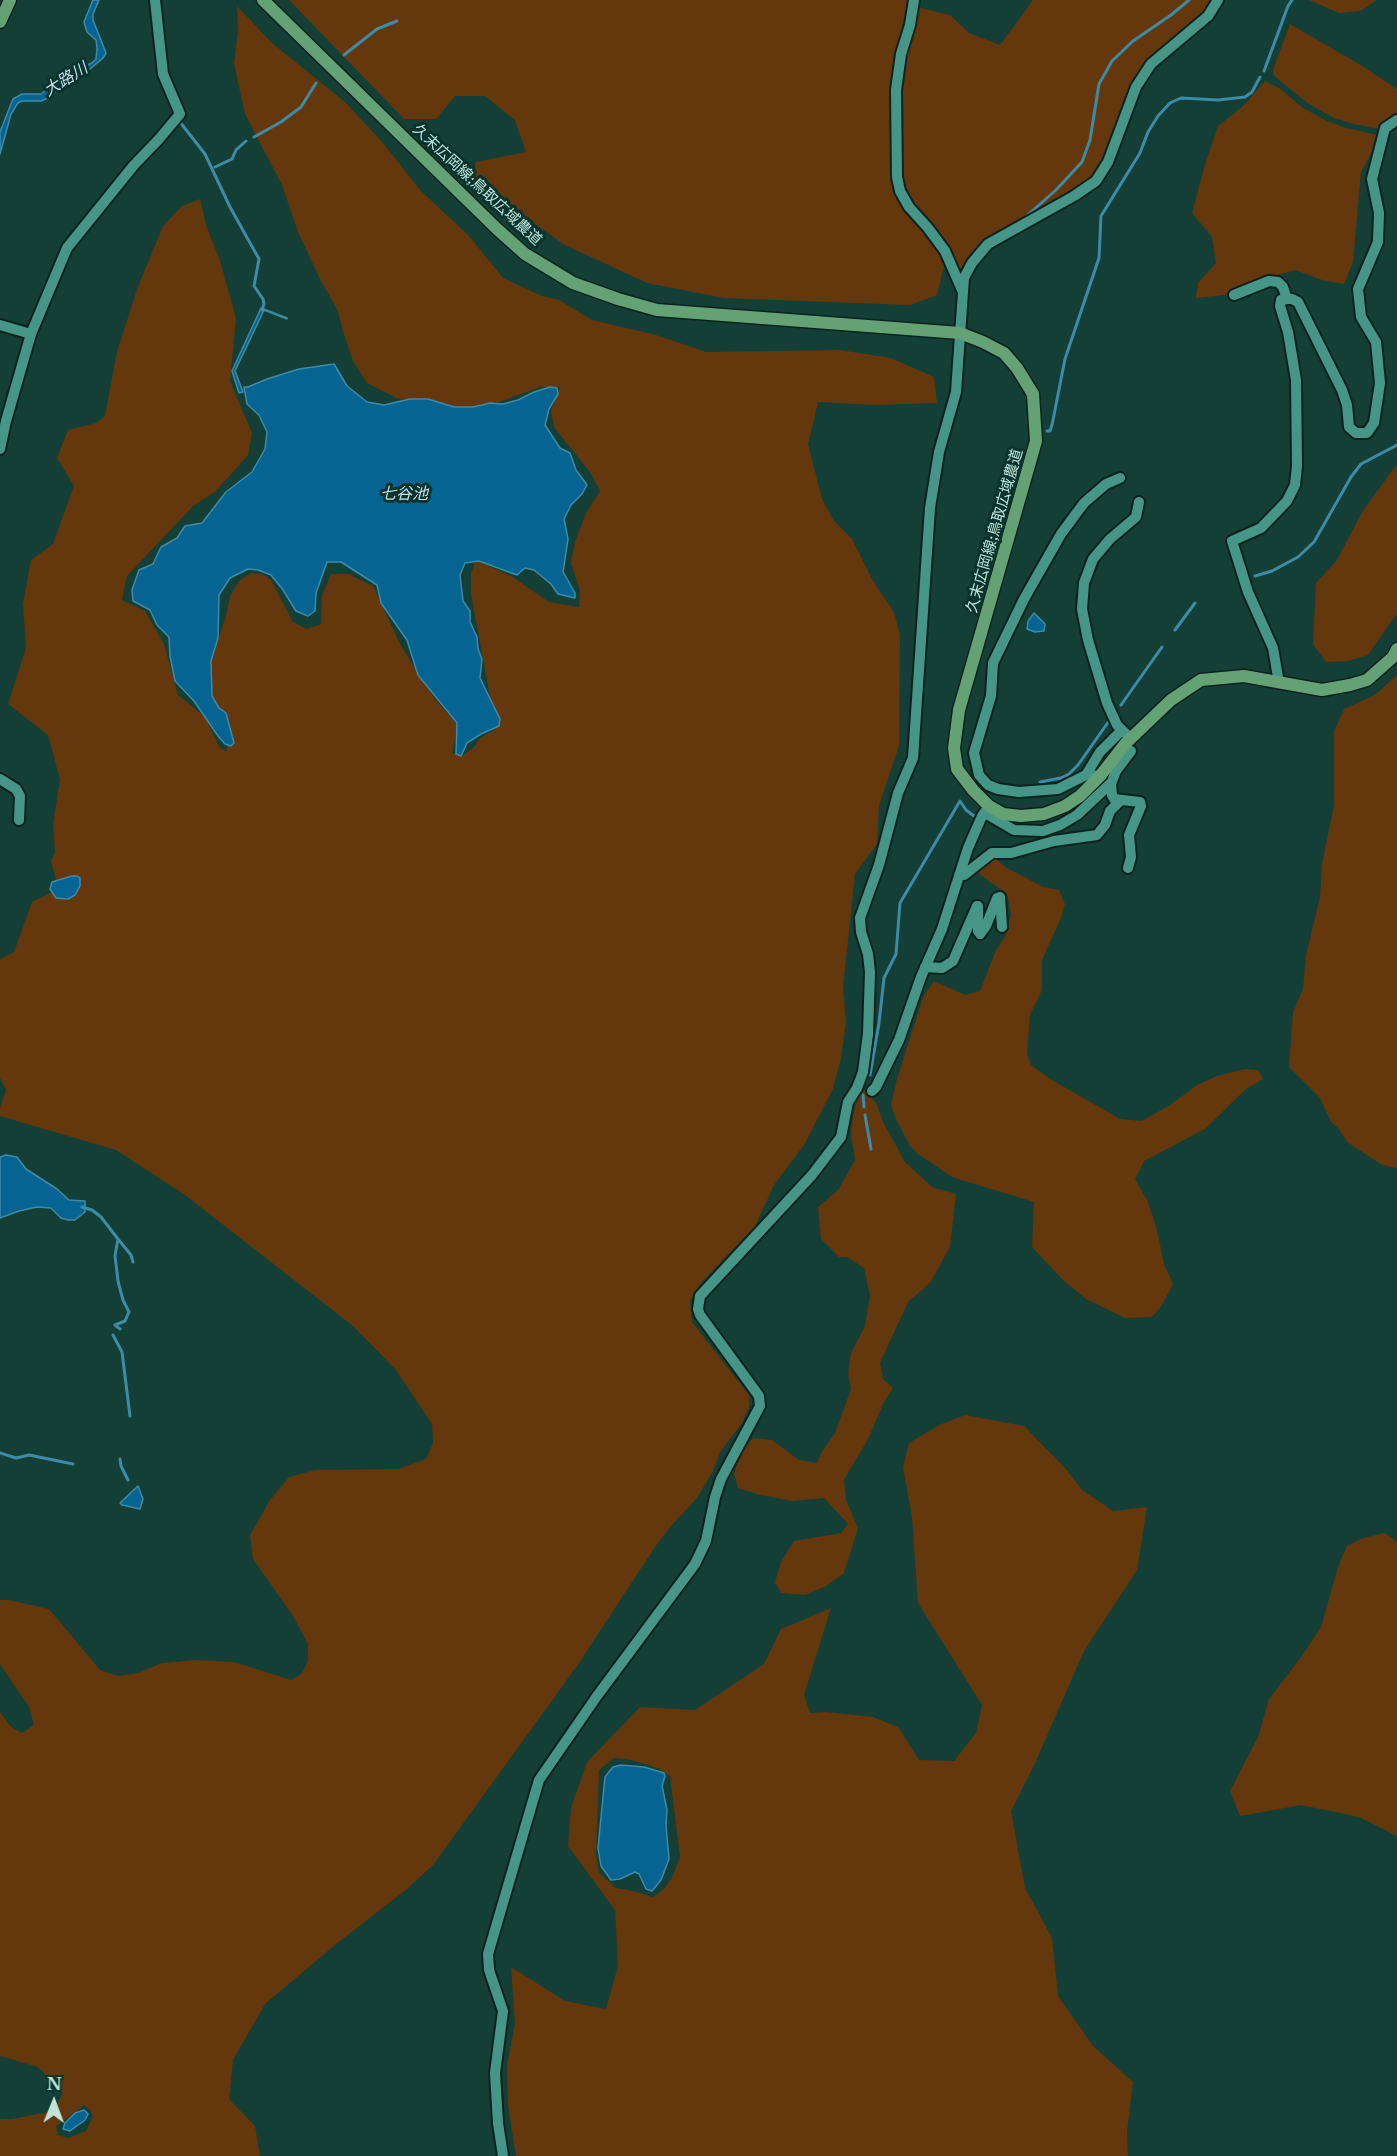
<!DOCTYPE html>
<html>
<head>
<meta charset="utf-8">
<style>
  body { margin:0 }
  #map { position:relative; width:1397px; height:2156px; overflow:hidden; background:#143f37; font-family:"Libre Baskerville",serif }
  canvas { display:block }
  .north { position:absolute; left:24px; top:2072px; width:60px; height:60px; -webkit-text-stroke:4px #07352d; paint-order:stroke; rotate:1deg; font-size:16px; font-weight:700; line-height:24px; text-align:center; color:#bfe5db }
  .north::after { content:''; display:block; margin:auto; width:21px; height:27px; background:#bfe5db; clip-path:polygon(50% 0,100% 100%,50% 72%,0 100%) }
</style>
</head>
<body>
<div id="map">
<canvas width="1397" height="2156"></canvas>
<div class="north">N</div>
</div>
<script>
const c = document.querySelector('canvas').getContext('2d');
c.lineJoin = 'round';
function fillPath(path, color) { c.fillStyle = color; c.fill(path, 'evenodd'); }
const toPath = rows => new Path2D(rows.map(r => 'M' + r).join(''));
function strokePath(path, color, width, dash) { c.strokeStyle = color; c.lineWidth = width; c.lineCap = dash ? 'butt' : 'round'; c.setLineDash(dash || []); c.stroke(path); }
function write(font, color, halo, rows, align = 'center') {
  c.font = font + ' "Libre Baskerville","Noto Sans JP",serif'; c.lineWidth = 6; c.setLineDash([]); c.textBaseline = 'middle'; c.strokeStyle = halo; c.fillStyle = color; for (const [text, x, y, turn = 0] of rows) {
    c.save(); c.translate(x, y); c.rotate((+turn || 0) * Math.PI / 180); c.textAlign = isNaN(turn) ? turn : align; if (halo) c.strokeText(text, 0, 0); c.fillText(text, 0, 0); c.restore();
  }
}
fillPath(toPath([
  [289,0,911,0,903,41,894,177,946,257,937,295,910,305,723,298,647,283,563,244,472,178,476,162,526,152,515,120,485,96,455,96,436,119,404,119],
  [1033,0,1213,0,1192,25,1142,68,1132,85,1105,159,1090,180,961,269,958,269,913,209,901,181,900,78,916,7,950,15,969,33,1000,45],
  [1309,0,1377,0,1360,11,1339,13],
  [237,6,272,43,345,102,383,143,420,190,469,236,503,278,542,296,559,300,592,320,656,335,706,352,840,350,891,358,934,377,937,403,875,405,818,402,808,444,822,499,834,521,852,539,873,581,894,612,900,635,899,746,879,806,877,844,855,874,843,988,846,1022,841,1058,833,1089,804,1145,774,1185,755,1226,701,1283,690,1301,692,1322,749,1395,749,1407,742,1423,720,1452,713,1471,697,1498,670,1527,655,1547,579,1663,433,1865,407,1889,336,1944,265,2004,233,2060,229,2099,255,2126,260,2156,0,2156,0,2119,12,2119,53,2111,63,2093,38,2067,0,2056,0,1712,11,1727,22,1733,34,1725,29,1707,0,1664,0,1600,9,1600,49,1609,100,1670,118,1676,138,1673,162,1663,197,1660,234,1662,291,1680,302,1673,308,1661,308,1644,293,1616,253,1559,250,1535,270,1500,289,1477,315,1470,398,1469,426,1459,433,1443,432,1424,396,1370,353,1326,185,1195,116,1150,0,1116,0,1108,6,1090,0,1078,0,959,14,952,32,902,54,891,57,882,51,861,55,852,53,824,60,780,48,735,8,704,26,648,23,604,31,560,53,544,74,486,57,458,68,430,96,423,105,416,117,352,137,289,163,226,182,206,200,199,206,225,220,261,236,318,230,381,252,433,248,455,215,492,193,506,127,576,122,600,145,611,164,644,178,695,205,717,220,748,227,751,226,733,212,712,207,681,215,648,226,616,230,596,239,581,251,573,262,574,271,580,293,622,307,629,321,624,322,595,331,574,348,574,373,586,401,646,435,699,458,726,452,753,462,756,474,747,480,738,496,729,471,594,471,574,476,560,511,576,549,602,579,607,580,591,571,563,575,542,586,513,600,491,590,472,554,427,551,411,560,387,540,387,499,402,468,408,396,398,367,383,353,361,342,328,338,311,321,281,298,232,282,185,245,114,234,64,238,31],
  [84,2105,90,2110,93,2116,86,2131,68,2138,58,2135,56,2126],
  [1290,24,1359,64,1397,89,1397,116,1379,129,1354,124,1334,118,1309,104,1279,80,1273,74,1274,67],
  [1265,81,1279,88,1303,108,1327,121,1346,128,1378,135,1378,140,1361,172,1353,262,1344,284,1322,280,1295,270,1252,282,1225,295,1196,298,1198,283,1216,263,1212,237,1192,213,1205,164,1218,126,1242,107],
  [1397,464,1397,613,1368,655,1348,661,1326,662,1313,644,1316,583,1337,560,1362,512],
  [1397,675,1397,1168,1382,1165,1347,1142,1339,1129,1331,1122,1320,1098,1289,1067,1293,1012,1303,989,1306,955,1320,897,1322,864,1334,805,1334,731,1344,709,1375,695],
  [994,858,1007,868,1043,887,1059,890,1065,904,1061,918,1042,960,1042,990,1030,1015,1027,1054,1031,1065,1052,1080,1120,1119,1142,1121,1170,1105,1197,1085,1217,1076,1245,1069,1258,1070,1263,1079,1246,1089,1205,1129,1144,1161,1135,1179,1148,1202,1157,1230,1164,1264,1173,1284,1162,1305,1152,1317,1125,1318,1086,1299,1062,1279,1032,1247,1034,1202,952,1177,918,1154,910,1146,896,1119,891,1105,897,1079,923,997,934,981,965,995,980,991,996,950,1005,937,1011,915,1007,894,978,873,981,866],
  [864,1090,876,1103,883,1122,905,1162,932,1187,956,1194,950,1247,930,1283,908,1302,880,1363,883,1379,893,1388,884,1402,868,1439,844,1480,846,1500,858,1528,844,1573,826,1586,805,1595,781,1593,775,1582,781,1562,794,1541,841,1533,848,1524,824,1498,792,1501,757,1494,738,1488,734,1474,739,1456,753,1438,772,1440,799,1460,817,1463,821,1453,835,1433,851,1389,848,1373,851,1353,865,1326,870,1296,864,1268,847,1257,839,1257,821,1239,818,1207,838,1190,855,1160,851,1135,853,1115,859,1094],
  [965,1415,1024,1426,1065,1468,1082,1490,1113,1511,1147,1507,1137,1570,1084,1651,1036,1761,1011,1811,1025,1888,1052,1938,1058,1996,1093,2046,1133,2082,1127,2132,1128,2156,516,2156,508,2106,507,2065,515,2024,511,1967,565,2001,606,2009,618,1966,615,1910,568,1846,571,1808,587,1762,640,1707,695,1710,764,1664,781,1629,831,1608,804,1695,810,1713,826,1712,873,1717,898,1727,919,1760,954,1761,976,1733,982,1705,918,1603,912,1517,903,1467,909,1443,939,1425],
  [614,1758,631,1760,658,1768,670,1776,680,1857,673,1875,665,1888,653,1897,633,1891,616,1888,599,1873,596,1855,599,1770],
  [1385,1533,1397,1542,1397,1836,1359,1817,1301,1805,1240,1816,1230,1791,1258,1737,1269,1699,1302,1656,1321,1627,1338,1567,1347,1546,1363,1538]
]), '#64370c');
const water = toPath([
  [93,0,99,0,93,14,93,20,106,53,103,58,90,69,68,81,48,98,41,101,22,101,18,103,11,114,0,154,0,132,13,99,22,94,41,94,70,72,92,63,96,59,97,48,96,40,87,32,84,22,93,0],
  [261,308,287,318,287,319,264,310,235,371,243,392,239,393,232,371,261,308],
  [334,364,347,386,367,402,384,405,410,399,428,399,454,407,473,407,490,403,503,404,518,400,534,392,550,387,557,388,558,394,549,409,545,425,560,448,570,453,576,470,587,485,582,494,571,505,564,519,568,539,563,572,575,593,575,598,558,594,551,584,534,570,525,568,517,575,479,561,465,563,460,575,463,601,470,611,470,622,477,637,478,649,482,659,480,678,500,719,499,726,481,734,467,743,461,756,456,754,457,723,418,675,407,640,381,603,377,585,341,562,327,562,316,593,315,611,308,616,296,611,283,590,271,575,258,570,248,569,230,578,219,595,218,638,211,661,212,696,219,708,226,713,234,743,231,746,225,744,218,736,194,701,175,681,170,656,169,637,157,625,150,610,133,601,132,590,139,570,153,564,161,547,177,538,185,526,202,523,226,492,252,472,265,449,267,432,259,415,247,404,244,387,248,387,267,379,299,369,334,364],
  [1034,613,1045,624,1044,631,1035,632,1027,629,1028,621,1034,613],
  [72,876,77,876,80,878,80,886,75,895,68,899,56,898,50,889,52,882,72,876],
  [6,1155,17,1157,26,1169,57,1189,69,1200,85,1201,85,1212,75,1220,68,1220,61,1218,51,1208,37,1207,19,1211,0,1218,0,1157,6,1155],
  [138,1486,143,1499,140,1509,122,1505,120,1503,138,1486],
  [621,1765,644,1767,664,1773,665,1776,662,1786,667,1810,666,1825,669,1859,661,1880,652,1891,646,1889,639,1874,635,1872,620,1879,611,1880,601,1866,598,1848,605,1777,613,1767,621,1765],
  [84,2110,88,2114,85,2120,70,2131,63,2129,65,2123,75,2113,84,2110]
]);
fillPath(water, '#066492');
strokePath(water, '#3e8ba8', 1.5);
strokePath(toPath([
  [344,55,377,29,397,21],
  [1264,71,1288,6,1292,0],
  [167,96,173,111],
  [180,122,205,154,230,207,259,259,254,286,263,299,264,304,262,310],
  [254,137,281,122,301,107,316,83],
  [215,167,232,159,236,150,246,141],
  [1022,220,1056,190,1082,162,1090,140,1099,84,1112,61,1133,41,1171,15,1189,0],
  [1047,431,1050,431,1052,425,1065,359,1099,258,1101,216,1140,153,1148,132,1158,116,1170,103,1181,98,1218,100,1245,97,1252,92,1260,77],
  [1255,576,1272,571,1298,557,1314,542,1351,477,1361,464,1397,445],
  [1175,630,1195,603],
  [1121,705,1162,647],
  [1040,782,1061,778,1069,774,1078,765,1109,721],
  [870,1075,879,1023,884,978,896,954,900,903,960,801,966,810,974,816,978,816],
  [863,1095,864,1107],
  [865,1115,871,1149],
  [82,1207,92,1210,101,1217,118,1239,115,1256,118,1281,123,1300,129,1312,125,1321,115,1325,120,1329],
  [118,1239,131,1255,133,1262],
  [113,1335,122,1352,130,1416],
  [0,1453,16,1458,29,1455,73,1464],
  [120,1459,121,1466,128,1480]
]), '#3e8ba8', 3);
const street = toPath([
  [914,0,910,25,901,54,896,90,897,177,900,191,909,207,928,228,945,251,962,290],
  [1234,295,1269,281,1278,282,1283,287,1287,299],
  [0,325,31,334],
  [0,449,6,421,31,334,67,248,134,165,159,139,180,114,163,74,155,0],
  [1279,683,1273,648,1248,592,1232,541,1261,528,1287,501,1295,485,1297,466,1296,380,1288,332,1280,306,1281,300,1287,299,1292,299,1298,302,1342,390,1347,405,1349,427,1356,433,1367,433,1374,423,1380,383,1376,342,1361,317,1358,289,1378,242,1379,213,1372,179,1385,128,1397,120],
  [1131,739,1117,725,1107,703,1088,640,1082,609,1084,583,1093,559,1110,539,1136,517,1139,502],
  [1086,775,1100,752,1122,730],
  [1100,776,1086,775,1058,789,1019,792,998,789,988,785,979,775,974,753,991,696,993,663,1024,599,1061,534,1084,503,1106,484,1120,478],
  [0,779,16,789,20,796,19,820],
  [985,813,1014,830,1043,831,1060,825,1077,815,1111,783],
  [1128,868,1131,857,1129,835,1141,806,1140,802,1114,799,1112,795,1111,784,1116,771,1131,751],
  [959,875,964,875,992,853,1011,853,1054,841,1097,835,1105,825,1110,811,1120,801],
  [925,967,942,968,953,961,977,906,978,906,978,931,980,934,986,926,997,898,1000,897,1002,927],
  [872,1091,876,1087,899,1040,921,977,942,929,968,848,982,816,989,806],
  [503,2156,498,2123,495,2073,503,2011,489,1970,488,1954,539,1780,597,1696,695,1564,706,1541,715,1497,721,1479,760,1406,759,1396,700,1315,698,1309,700,1296,812,1175,841,1137,848,1102,857,1088,863,1072,868,1034,870,972,868,954,861,932,860,918,879,865,898,793,913,758,930,508,939,452,956,392,964,278,972,263,988,244,1074,196,1096,181,1108,162,1136,87,1151,64,1208,16,1218,0]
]);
const secondary = toPath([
  [263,0,496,228,525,254,573,283,618,299,657,310,960,333,983,342,1004,353,1017,368,1033,394,1036,441,959,710,954,748,957,769,973,790,989,806,1003,814,1021,816,1044,814,1065,806,1080,796,1100,776,1126,743,1171,700,1201,680,1244,676,1322,690,1350,685,1367,680,1393,657,1397,649],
  [0,22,10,0]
]);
strokePath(street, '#0a231e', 14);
strokePath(secondary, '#0a231e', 15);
strokePath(street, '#469687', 10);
strokePath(secondary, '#64a276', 12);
write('15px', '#bfe5db', '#07352d', [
  ["久末広岡線;鳥取広域農道",477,185,43],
  ["久末広岡線;鳥取広域農道",995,531,-74]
]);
write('italic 16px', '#c8deee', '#07352d', [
  ["大路川",66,80,-32],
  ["七谷池",404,494]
]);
</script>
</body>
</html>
